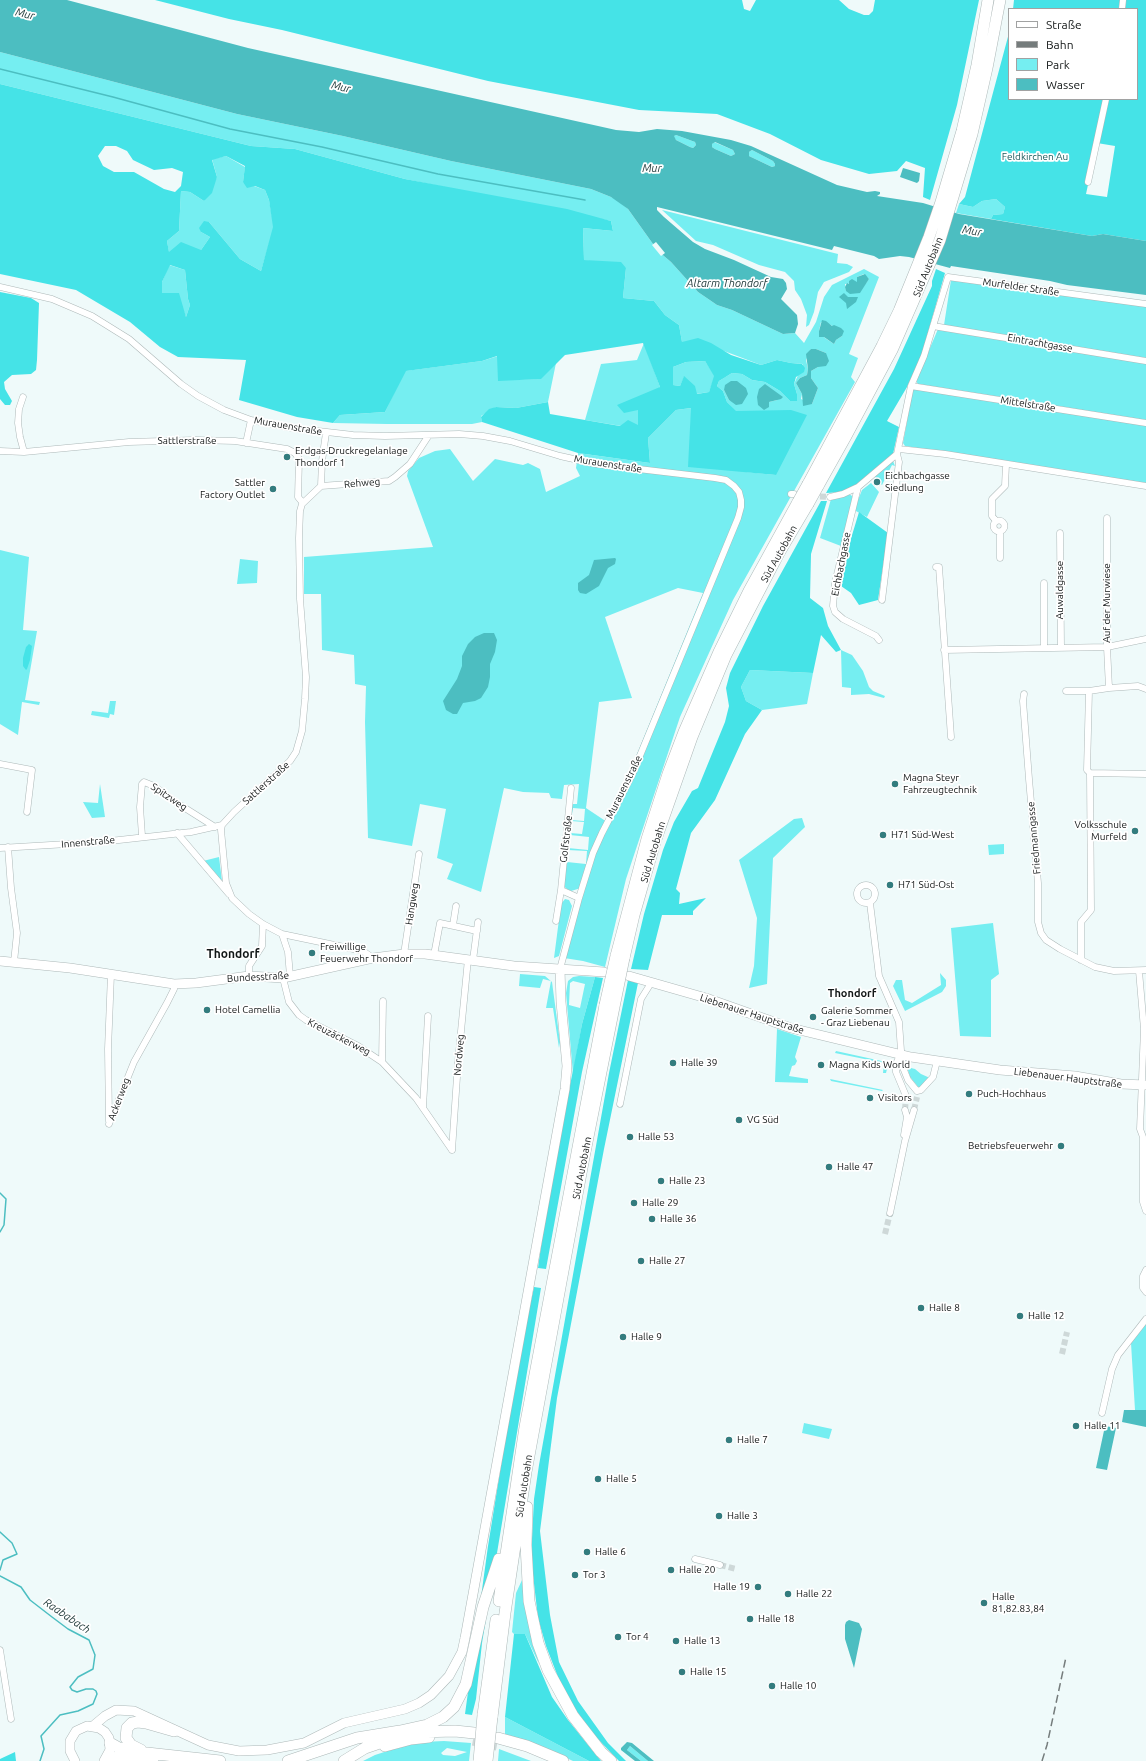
<!DOCTYPE html>
<html>
<head>
<meta charset="utf-8">
<style>
  body { margin:0 }
  #map { position:relative; width:1146px; height:1761px; overflow:hidden; background:#effafa; font-family:Ubuntu,sans-serif }
  canvas { display:block }
  .legend { position:absolute; left:1008px; top:8px; width:130px; height:92px; box-sizing:border-box; background:#fff; border:1px solid #a1a2a2; margin:0; padding:5px 7px; list-style:none; font-size:12px; color:#131717 }
  .legend li { display:flex; align-items:center; gap:8px; height:20px }
  .legend b { width:20px; border:1px solid #a1a2a2 }
</style>
</head>
<body>
<div id="map">
<canvas width="1146" height="1761"></canvas>
<ul class="legend">
<li><b style="height:5px;background:#fff"></b>Straße</li>
<li><b style="height:5px;background:#757c7c"></b>Bahn</li>
<li><b style="height:11px;background:#75eef1"></b>Park</li>
<li><b style="height:11px;background:#4cbec1"></b>Wasser</li>
</ul>
</div>
<script>
const c = document.querySelector('canvas').getContext('2d');
c.lineJoin = 'round';
function fillPath(path, color) { c.fillStyle = color; c.fill(path, 'evenodd'); }
const toPath = rows => new Path2D(rows.map(r => 'M' + r).join(''));
function strokePath(path, color, width, dash) { c.strokeStyle = color; c.lineWidth = width; c.lineCap = dash ? 'butt' : 'round'; c.setLineDash(dash || []); c.stroke(path); }
function write(font, color, halo, rows, align = 'center') {
  c.font = font + ' Ubuntu,sans-serif'; c.lineWidth = 3.5; c.setLineDash([]); c.textBaseline = 'middle'; c.strokeStyle = halo; c.fillStyle = color; for (const [text, x, y, turn = 0] of rows) {
    c.save(); c.translate(x, y); c.rotate((+turn || 0) * Math.PI / 180); c.textAlign = isNaN(turn) ? turn : align; if (halo) c.strokeText(text, 0, 0); c.fillText(text, 0, 0); c.restore();
  }
}
fillPath(toPath([
  [0,52,237,114,343,136,451,161,591,189,616,199,628,209,658,251,671,262,698,292,717,305,732,310,783,334,795,333,804,343,816,322,824,297,832,285,864,269,879,277,849,354,858,358,851,377,855,382,733,600,680,717,626,879,605,967,583,961,564,958,581,888,571,891,567,889,561,884,570,804,577,804,579,784,564,785,562,799,551,798,549,793,523,792,504,788,481,892,447,879,453,864,437,858,446,809,420,804,412,846,368,838,365,722,366,686,355,684,354,655,322,650,321,594,304,594,304,557,433,547,407,476,408,471,419,458,435,451,450,449,473,481,495,459,523,465,528,463,540,469,546,492,580,476,576,468,578,453,650,463,648,438,676,410,691,408,746,472,776,475,761,412,736,412,727,402,723,391,717,386,719,381,732,373,742,374,752,380,765,382,780,391,790,401,797,401,797,394,794,384,803,364,791,363,777,360,761,365,724,351,682,342,679,325,665,315,654,301,623,298,626,268,584,260,583,228,613,231,611,221,405,179,295,149,251,146,0,84],
  [864,274,869,279,863,287,846,291,845,284,857,283,857,277],
  [821,322,831,325,842,336,836,340,834,344,825,338,819,331],
  [811,349,816,349,826,353,818,367,811,371,811,378,818,388,812,404,801,399,802,394,796,383,800,378,807,375,808,369,806,360],
  [766,385,777,400,769,402,769,407],
  [746,388,736,403,729,400,724,390],
  [678,588,703,593,628,776,607,822,586,808,599,702,632,698,605,617],
  [573,808,585,809,584,821,571,820],
  [571,821,584,822,582,834,570,833],
  [570,835,589,837,588,850,568,848],
  [568,850,587,851,586,864,567,862],
  [676,135,695,142,696,145,693,148,690,147,676,140,673,136],
  [714,142,733,150,735,154,731,156,715,149,712,147,712,144],
  [752,150,773,161,775,164,775,166,772,167,749,156,749,152],
  [226,156,245,167,243,182,265,190,269,200,274,227,261,271,240,259,209,222,201,232,210,237,201,250,169,253,167,241,179,231,181,191,190,192,204,201,217,177,212,159],
  [996,199,1005,207,1003,214,993,215,991,219,956,213,959,204,973,207,982,201],
  [662,210,838,254,837,263,847,264,853,267,849,272,824,282,818,292,814,312,809,325,806,327,807,315,801,299,795,290,794,281,785,272,759,265,713,245,696,241],
  [169,265,185,270,188,299,190,305,186,317,182,307,162,293,162,282],
  [951,280,1146,306,1146,358,944,325],
  [938,329,1064,349,1069,352,1071,351,1146,363,1146,420,918,384,916,381],
  [644,343,660,387,638,410,638,425,621,426,585,420,601,364,637,360],
  [498,356,498,380,540,379,556,363,548,402,516,408,496,407,481,416,482,422,472,424,387,424,333,423,340,415,385,412,405,371,482,361],
  [705,361,715,376,709,392,696,394,684,377,680,386,673,385,673,367,686,362],
  [913,388,1146,425,1146,483,905,446,903,443],
  [893,461,895,466,892,465,882,485,874,476],
  [871,483,879,492,867,517,854,510,862,490],
  [849,494,852,496,852,502,841,546,820,538,831,499],
  [0,550,29,557,23,630,37,631,25,700,40,702,39,705,22,702,18,735,0,724],
  [240,559,258,561,257,583,237,584],
  [841,650,852,655,863,671,869,687,873,691,885,696,884,698,869,694,851,695,851,688,842,687],
  [750,670,813,673,807,704,762,710,746,701,741,687],
  [110,701,116,701,114,715,110,714,109,718,91,715,92,711,108,713],
  [100,784,105,817,92,818,83,802,98,803],
  [802,818,805,827,773,858,767,984,749,988,754,966,757,918,739,860,794,819],
  [1004,844,1004,854,989,855,988,845],
  [219,857,222,881,203,861],
  [565,899,569,900,572,906,559,956,554,958,561,904],
  [993,923,999,974,991,980,991,1037,960,1036,951,928],
  [940,973,946,980,946,986,942,992,905,1011,893,986,896,980,902,980,905,1000,912,1003,941,985],
  [520,974,545,976,552,982,560,1042,559,1048,553,1008,546,1008,551,981,543,979,540,988,519,986],
  [579,976,595,977,582,1024,573,1074,566,993,568,981,573,977],
  [573,981,585,984,580,1008,569,1005,570,983],
  [777,1029,801,1037,795,1057,797,1061,795,1065,792,1066,789,1076,808,1079,808,1083,775,1082],
  [836,1051,886,1062,888,1065,886,1073,883,1073,884,1063,835,1053],
  [907,1067,915,1069,921,1074,930,1078,919,1088,910,1077],
  [830,1079,883,1090,882,1091,831,1081],
  [1146,1324,1146,1410,1135,1410,1131,1343],
  [804,1423,832,1429,829,1439,802,1433],
  [522,1580,524,1583,525,1604,539,1664,525,1634,514,1634,512,1632,516,1593],
  [505,1717,589,1761,573,1761,545,1748,505,1735],
  [444,1741,471,1743,469,1761,363,1761,375,1755,403,1746,423,1742],
  [447,1748,467,1752,455,1756,443,1755,441,1753],
  [630,1746,648,1761,641,1761,627,1750],
  [499,1749,531,1761,498,1761]
]), '#75eef1');
fillPath(toPath([
  [155,0,742,0,744,9,750,11,756,0,839,0,849,9,864,15,869,15,873,11,875,0,979,0,957,105,930,200,923,197,925,168,906,161,897,171,869,174,821,160,770,134,717,114,639,110,488,81,282,30,229,19],
  [1014,0,1146,0,1146,241,1103,234,1092,236,991,219,993,215,1003,214,1005,207,996,199,982,201,973,207,959,204,965,197,1009,33,1009,99,1137,99,1137,9,1013,9],
  [1097,143,1115,146,1107,197,1086,194],
  [0,84,251,146,295,149,405,179,567,209,611,221,613,231,583,228,584,260,621,262,626,268,623,298,654,301,665,315,679,325,682,342,698,338,711,343,731,355,761,365,777,360,791,363,802,364,805,368,804,372,796,377,794,384,797,394,797,401,790,401,780,391,765,382,752,380,742,374,732,373,724,378,719,381,717,386,723,391,727,402,736,411,791,410,807,415,776,475,688,467,691,408,676,410,648,438,650,463,578,453,482,422,481,417,489,409,496,407,516,408,548,402,550,414,620,426,628,420,638,425,638,410,624,413,617,405,660,387,643,343,565,355,541,379,498,381,497,356,482,361,406,371,385,412,340,415,333,423,297,417,239,400,246,360,178,357,160,347,130,322,76,290,0,274],
  [105,146,116,146,127,151,133,160,154,170,172,168,183,172,181,186,175,192,164,189,134,172,114,172,103,166,98,156],
  [226,156,245,166,243,182,247,188,255,186,265,190,269,200,273,227,261,271,240,259,209,222,204,221,199,228,201,232,210,237,201,250,181,242,169,252,167,241,179,231,181,191,190,192,204,201,212,193,217,177,212,160],
  [170,265,185,270,188,299,190,305,186,317,179,293,162,293,162,282],
  [705,361,714,376,709,392,697,394,695,386,684,376,680,386,673,385,673,367,686,362],
  [936,269,945,273,921,357,907,387,887,421,899,427,893,454,854,487,844,492,826,493,894,369,932,286,932,281],
  [0,292,31,298,39,303,37,360,36,370,31,374,12,375,4,382,5,389,12,401,10,405,5,405,0,399],
  [821,501,827,501,811,554,810,598,823,608,828,626,841,650,836,652,821,635,813,673,750,670,741,687,746,701,762,710,745,734,715,800,691,833,676,889,680,893,679,904,706,898,693,911,693,915,662,915,648,970,631,969,644,914,663,850,674,822,692,791,698,788,725,722,729,706,726,688,730,673,763,606],
  [859,512,888,533,878,600,859,605,851,593,841,586,840,575],
  [29,644,32,646,30,660,27,669,26,670,23,666,23,658,26,647],
  [595,977,603,978,582,1072,546,1269,538,1268,547,1203,582,1024],
  [628,980,638,983,604,1149,557,1398,540,1531,550,1615,559,1662,578,1701,608,1743,626,1761,619,1761,593,1734,573,1706,558,1677,546,1646,538,1618,531,1558,534,1499,539,1465,609,1073],
  [534,1287,541,1288,497,1553,482,1643,476,1699,472,1715,465,1714,488,1546,518,1360],
  [514,1634,525,1634,552,1697,568,1720,601,1761,589,1761,505,1717],
  [15,1752,16,1761,0,1761,0,1759]
]), '#45e3e7');
fillPath(toPath([
  [0,0,67,0,248,48,616,130,639,132,657,129,682,131,731,140,751,146,837,185,867,192,875,191,880,192,880,194,877,196,923,203,959,214,1092,236,1103,234,1146,241,1146,295,1067,285,1050,281,951,266,950,268,909,257,900,256,879,259,874,256,834,246,832,250,657,207,657,210,664,217,693,242,705,249,734,260,771,277,783,279,786,283,787,289,781,299,797,315,798,324,795,333,783,334,732,310,717,305,698,292,671,262,658,251,628,209,611,197,591,189,451,161,343,136,237,114,0,52],
  [676,135,695,142,696,145,693,148,690,147,676,140,674,136],
  [715,142,733,150,735,154,731,156,715,149,712,147,712,144],
  [752,150,773,161,775,164,775,166,772,167,749,156,749,152],
  [903,168,920,173,919,181,917,183,900,177],
  [865,274,869,279,860,293,850,294,846,291,845,287,847,283,849,284,849,281,852,279,857,282,857,277],
  [844,293,848,297,858,297,856,302,847,309,846,303,839,297],
  [822,320,826,321,832,326,834,325,841,328,844,331,842,336,836,340,834,344,824,337,819,337,819,331],
  [811,349,816,349,826,353,829,361,826,366,818,367,811,371,811,378,818,388,812,404,803,406,802,394,796,383,800,378,807,375,808,369,806,354],
  [731,381,737,381,746,388,748,394,742,404,736,405,729,400,724,390,725,385],
  [765,384,783,397,781,399,769,402,769,407,764,410,758,405,757,397,759,389],
  [615,558,616,559,615,564,608,568,599,586,586,594,580,593,578,590,578,583,589,575,594,560],
  [484,633,494,633,497,640,495,652,490,664,490,677,488,687,481,698,475,701,463,703,457,714,453,714,446,710,443,701,457,679,462,666,462,656,468,644,475,637],
  [1124,1410,1146,1410,1146,1427,1122,1422],
  [1105,1426,1116,1428,1107,1470,1096,1468],
  [849,1620,859,1623,862,1629,854,1668,845,1639,845,1625,846,1622],
  [627,1742,632,1743,654,1761,648,1761,630,1746,627,1750,641,1761,635,1761,621,1750,621,1748]
]), '#4cbec1');
fillPath(toPath([
  [656,242,665,253,661,256,652,245]
]), '#effafa');
strokePath(toPath([
  [0,69,113,97,230,129,322,147,438,174,585,200],
  [0,1193,6,1199,4,1225,0,1232],
  [0,1532,12,1543,17,1554,3,1560,0,1570],
  [0,1576,21,1587,30,1600,52,1617,68,1629,89,1640,95,1655,93,1669,78,1677,70,1687,72,1690,77,1692,86,1689,93,1689,96,1691,97,1694,93,1704,78,1711,60,1715,41,1736,44,1749,40,1761]
]), '#4cbec1', 1.5);
strokePath(toPath([
  [811,496,830,497],
  [905,1110,906,1096],
  [914,1110,917,1097],
  [885,1234,890,1213],
  [1062,1354,1067,1332],
  [720,1565,736,1569]
]), '#ced8d8', 6, [6, 3]);
strokePath(toPath([
  [473,1740,497,1745]
]), '#ced8d8', 11, [11, 5.5]);
const minor = toPath([
  [1122,9,1123,0],
  [1088,182,1106,99],
  [0,287,52,299,92,316,129,339,181,384,198,396,224,410,251,420,292,428,353,435,385,436,459,434,483,436,510,441,560,456,596,464,715,478,726,480,734,486,739,492,741,500,741,507,738,518,632,775,602,833,593,853,579,898,560,969],
  [933,326,1146,361],
  [911,386,1146,423],
  [23,397,19,409,18,423,20,437,24,452],
  [246,443,251,420],
  [899,449,945,454,1146,486],
  [0,451,24,452,129,442,196,440,235,441,287,449,295,453,299,459,298,497,303,503],
  [321,486,322,461,326,433],
  [858,487,835,583,833,606,835,612,843,619,876,636,879,640],
  [791,494,794,494],
  [830,497,843,494,858,487,897,454,911,386,924,356,948,277,1146,304],
  '993.5 526a5.5 5.5 0 1 1 11 0a5.5 5.5 0 1 1-11 0Z',
  [996,521,992,516,992,499,1005,486,1006,464],
  [1060,533,1061,648],
  [1000,558,1000,532],
  [936,567,939,567,951,737],
  [1044,583,1044,647],
  [882,600,899,462,897,454],
  [944,650,1107,647,1146,639],
  [1109,688,1138,686,1146,689],
  [1066,691,1089,691],
  [1024,694,1023,701,1029,779,1038,883,1038,922,1041,933,1046,940,1060,949,1095,967,1114,971,1146,970],
  [0,764,32,770,27,812],
  [1090,773,1087,770,1089,691,1109,688,1107,647,1107,518],
  [177,833,229,894],
  [142,836,140,807,142,784,144,782,154,786,177,803,215,827],
  [8,847,11,888,17,933,14,962],
  [0,848,101,842,191,832,222,825],
  '857 894a9 9 0 1 1 18 0a9 9 0 1 1-18 0Z',
  [561,890,579,898],
  [870,903,879,976,899,1022,902,1065,908,1080,917,1091],
  [556,921,561,890,571,788],
  [453,925,456,906],
  [282,934,288,952,290,976],
  [404,954,419,854],
  [434,955,440,923,477,931],
  [373,958,363,951,282,934,263,924,249,914,232,898,226,883,221,830,222,825,234,812,290,761,296,752,302,731,305,699,306,677,300,599,299,538,300,511,302,504,321,486,389,481,395,477,410,464,429,435],
  [473,960,478,922],
  [1081,960,1081,922,1091,910,1090,773,1146,774],
  [1139,971,1144,1029,1140,1129,1143,1137,1143,1202,1146,1211],
  [249,976,249,966,262,946,263,924],
  [283,978,289,1002,299,1015,306,1020,358,1046,382,1062,416,1098,452,1150],
  [900,1055,896,1064,896,1072,906,1096],
  [382,1062,383,1001],
  [917,1091,921,1090,933,1077,937,1061],
  [620,1104,641,999,651,983],
  [423,1107,428,1016],
  [109,1121,108,1049,111,974],
  [109,1124,134,1062,167,1003,174,989,174,984],
  [904,1135,907,1117,905,1110],
  [452,1150,458,1062,468,959],
  [890,1213,905,1141,914,1110],
  [1146,1270,1143,1276,1143,1288,1146,1292],
  [1102,1413,1112,1369,1118,1355,1146,1319],
  [695,1559,720,1565],
  [0,1650,11,1719]
]);
const primary = toPath([
  [0,961,70,968,174,984,196,983,249,976,283,978,373,958,404,954,425,954,514,966,604,972],
  [629,976,706,998,791,1028,911,1057,1000,1070,1075,1076,1121,1084,1146,1085],
  [93,1726,105,1716,116,1710,134,1711,208,1745,239,1751,267,1750,304,1743,344,1723,405,1709,419,1703,431,1695,449,1676,462,1652,465,1638,565,1089,567,1066,561,1002,560,969],
  [75,1761,70,1751,70,1741,76,1731,87,1726,99,1728,105,1732,109,1738,110,1750,104,1761]
]);
const motorway = toPath([
  [808,484,882,346,899,311,929,237,941,202,962,131,977,65,988,0],
  [818,486,846,436,892,350,940,240,972,134,987,68,1000,0],
  [616,956,647,839,668,774,684,732,719,652,749,591,798,502],
  [624,958,634,915,655,842,692,737,726,655,779,553,808,504],
  [527,1507,526,1545,529,1601,538,1643,548,1670,573,1716,601,1752,611,1761],
  [499,1601,525,1427,605,1005],
  [483,1715,496,1620],
  [492,1717,505,1613,526,1472,584,1157,614,1007],
  [418,1732,455,1731,474,1733],
  [498,1738,527,1746,563,1761],
  [110,1743,119,1748,138,1752,220,1761],
  [385,1746,411,1739,429,1737],
  [141,1750,131,1745,126,1738,127,1728,132,1723,138,1722,146,1723,174,1731],
  [108,1757,153,1761],
  [288,1761,357,1738,400,1731,427,1725,443,1717,454,1707,466,1684,483,1607,499,1559],
  [344,1761,365,1748,394,1738]
]);
strokePath(minor, '#adb8b8', 7);
strokePath(primary, '#adb8b8', 10);
strokePath(motorway, '#adb8b8', 12);
strokePath(minor, '#fff', 6);
strokePath(primary, '#fff', 9);
strokePath(motorway, '#fff', 11);
strokePath(toPath([
  [1042,1761,1047,1745,1066,1657]
]), '#757c7c', 1.5, [8, 4]);
const motorwayBridge = toPath([
  [798,502,808,484],
  [808,504,818,486],
  [605,1005,616,956],
  [614,1007,624,958],
  [479,1761,483,1715],
  [487,1761,492,1717]
]);
strokePath(motorwayBridge, '#adb8b8', 12, []);
strokePath(motorwayBridge, '#fff', 11);
for (const [x, y, r, color] of [
  [287,457,4,"#337c7e"],
  [877,482,4,"#337c7e"],
  [273,489,4,"#337c7e"],
  [895,784,4,"#337c7e"],
  [1135,831,4,"#337c7e"],
  [883,835,4,"#337c7e"],
  [890,885,4,"#337c7e"],
  [312,953,4,"#337c7e"],
  [207,1010,4,"#337c7e"],
  [813,1017,4,"#337c7e"],
  [673,1063,4,"#337c7e"],
  [821,1065,4,"#337c7e"],
  [969,1094,4,"#337c7e"],
  [870,1098,4,"#337c7e"],
  [739,1120,4,"#337c7e"],
  [630,1137,4,"#337c7e"],
  [1061,1146,4,"#337c7e"],
  [829,1167,4,"#337c7e"],
  [661,1181,4,"#337c7e"],
  [634,1203,4,"#337c7e"],
  [652,1219,4,"#337c7e"],
  [641,1261,4,"#337c7e"],
  [921,1308,4,"#337c7e"],
  [1020,1316,4,"#337c7e"],
  [623,1337,4,"#337c7e"],
  [1076,1426,4,"#337c7e"],
  [729,1440,4,"#337c7e"],
  [598,1479,4,"#337c7e"],
  [719,1516,4,"#337c7e"],
  [587,1552,4,"#337c7e"],
  [671,1570,4,"#337c7e"],
  [575,1575,4,"#337c7e"],
  [758,1587,4,"#337c7e"],
  [788,1594,4,"#337c7e"],
  [984,1603,4,"#337c7e"],
  [750,1619,4,"#337c7e"],
  [618,1637,4,"#337c7e"],
  [676,1641,4,"#337c7e"],
  [682,1672,4,"#337c7e"],
  [772,1686,4,"#337c7e"]
]) { const dot = new Path2D(); dot.arc(x, y, r, 0, 2 * Math.PI); c.fillStyle = color; c.fill(dot); strokePath(dot, '#fff', 1.5); }
write('10px', '#19595b', '#fff', [
  ["Feldkirchen Au",1035,157]
]);
write('10px', '#131717', '#fff', [
  ["Süd Autobahn",928,267,-68],
  ["Murfelder Straße",1021,287,8],
  ["Eintrachtgasse",1040,343,10],
  ["Mittelstraße",1028,404,9],
  ["Murauenstraße",288,426,10],
  ["Sattlerstraße",187,441],
  ["Murauenstraße",608,464,9],
  ["Rehweg",362,483,-5],
  ["Süd Autobahn",779,554,-61],
  ["Eichbachgasse",841,564,-79],
  ["Auwaldgasse",1060,590,-90],
  ["Auf der Murwiese",1107,603,-90],
  ["Sattlerstraße",266,783,-42],
  ["Murauenstraße",624,787,-64],
  ["Spitzweg",169,797,34],
  ["Friedmanngasse",1034,838,-95],
  ["Golfstraße",566,839,-83],
  ["Innenstraße",88,842,-5],
  ["Süd Autobahn",653,852,-73],
  ["Hangweg",412,904,-81],
  ["Bundesstraße",258,977,-3],
  ["Liebenauer Hauptstraße",752,1014,18],
  ["Kreuzäckerweg",339,1037,27],
  ["Nordweg",459,1055,-85],
  ["Liebenauer Hauptstraße",1068,1078,7],
  ["Ackerweg",119,1099,-69],
  ["Süd Autobahn",582,1168,-79],
  ["Süd Autobahn",524,1486,-81]
]);
write('10px', '#131717', '#fff', [
  ["Erdgas-Druckregelanlage",295,451],
  ["Thondorf 1",295,463],
  ["Eichbachgasse",885,476],
  ["Siedlung",885,488],
  ["Sattler",265,483,"right"],
  ["Factory Outlet",265,495,"right"],
  ["Magna Steyr",903,778],
  ["Fahrzeugtechnik",903,790],
  ["Volksschule",1127,825,"right"],
  ["Murfeld",1127,837,"right"],
  ["H71 Süd-West",891,835],
  ["H71 Süd-Ost",898,885],
  ["Freiwillige",320,947],
  ["Feuerwehr Thondorf",320,959],
  ["Hotel Camellia",215,1010],
  ["Galerie Sommer",821,1011],
  ["- Graz Liebenau",821,1023],
  ["Halle 39",681,1063],
  ["Magna Kids World",829,1065],
  ["Puch-Hochhaus",977,1094],
  ["Visitors",878,1098],
  ["VG Süd",747,1120],
  ["Halle 53",638,1137],
  ["Betriebsfeuerwehr",1053,1146,"right"],
  ["Halle 47",837,1167],
  ["Halle 23",669,1181],
  ["Halle 29",642,1203],
  ["Halle 36",660,1219],
  ["Halle 27",649,1261],
  ["Halle 8",929,1308],
  ["Halle 12",1028,1316],
  ["Halle 9",631,1337],
  ["Halle 11",1084,1426],
  ["Halle 7",737,1440],
  ["Halle 5",606,1479],
  ["Halle 3",727,1516],
  ["Halle 6",595,1552],
  ["Halle 20",679,1570],
  ["Tor 3",583,1575],
  ["Halle 19",750,1587,"right"],
  ["Halle 22",796,1594],
  ["Halle",992,1597],
  ["81,82.83,84",992,1609],
  ["Halle 18",758,1619],
  ["Tor 4",626,1637],
  ["Halle 13",684,1641],
  ["Halle 15",690,1672],
  ["Halle 10",780,1686]
], 'left');
write('italic 11px', '#1d3737', '#fff', [
  ["Mur",25,14,13],
  ["Mur",341,87,13],
  ["Mur",652,168],
  ["Mur",972,231,9],
  ["Altarm Thondorf",727,283],
  ["Raababach",67,1616,34]
]);
write('bold 11px', '#131717', '#fff', [
  ["Thondorf",852,993]
]);
write('bold 12px', '#131717', '#fff', [
  ["Thondorf",233,954]
]);
</script>
</body>
</html>
